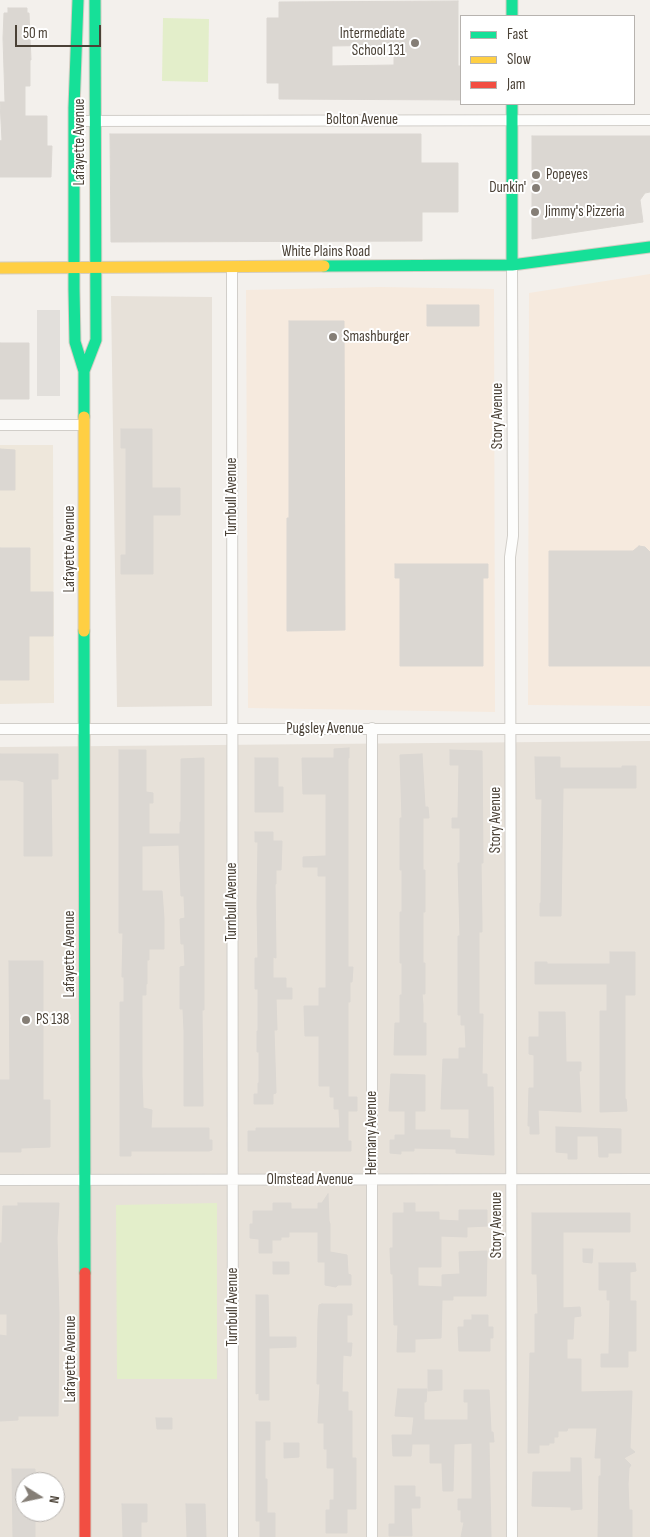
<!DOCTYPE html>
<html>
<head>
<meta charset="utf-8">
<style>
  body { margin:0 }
  #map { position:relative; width:650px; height:1537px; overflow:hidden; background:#f3f0ec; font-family:"Sofia Sans Condensed",sans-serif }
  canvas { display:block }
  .legend { position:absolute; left:460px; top:15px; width:175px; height:90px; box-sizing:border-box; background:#fff; border:1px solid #b7b3af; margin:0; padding:6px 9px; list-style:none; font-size:15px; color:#4a4136 }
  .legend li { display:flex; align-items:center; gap:10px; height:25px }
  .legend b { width:25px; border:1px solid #b7b3af }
  .north { position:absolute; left:15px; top:1472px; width:50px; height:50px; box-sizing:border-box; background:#fff; border:1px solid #b7b3af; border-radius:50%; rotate:100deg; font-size:14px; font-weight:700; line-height:20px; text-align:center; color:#4a4136 }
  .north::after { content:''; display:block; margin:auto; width:18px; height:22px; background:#857e76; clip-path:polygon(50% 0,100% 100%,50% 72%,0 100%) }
  .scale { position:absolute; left:15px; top:25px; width:86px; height:22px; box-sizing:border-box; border:2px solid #4a4136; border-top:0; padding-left:6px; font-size:15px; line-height:18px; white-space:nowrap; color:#4a4136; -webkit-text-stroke:4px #fff; paint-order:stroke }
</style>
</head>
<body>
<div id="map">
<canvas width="650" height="1537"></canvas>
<ul class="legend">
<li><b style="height:6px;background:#16e098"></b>Fast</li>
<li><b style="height:6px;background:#ffcf43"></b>Slow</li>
<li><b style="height:6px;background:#f24e42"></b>Jam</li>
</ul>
<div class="north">N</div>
<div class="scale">50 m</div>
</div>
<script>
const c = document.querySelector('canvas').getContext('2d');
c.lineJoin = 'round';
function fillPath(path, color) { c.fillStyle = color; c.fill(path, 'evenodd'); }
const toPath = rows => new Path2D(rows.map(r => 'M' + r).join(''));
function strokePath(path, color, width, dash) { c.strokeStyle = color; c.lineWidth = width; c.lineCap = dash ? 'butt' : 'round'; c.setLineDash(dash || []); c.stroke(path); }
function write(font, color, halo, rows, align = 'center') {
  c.font = font + ' "Sofia Sans Condensed",sans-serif'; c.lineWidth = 4; c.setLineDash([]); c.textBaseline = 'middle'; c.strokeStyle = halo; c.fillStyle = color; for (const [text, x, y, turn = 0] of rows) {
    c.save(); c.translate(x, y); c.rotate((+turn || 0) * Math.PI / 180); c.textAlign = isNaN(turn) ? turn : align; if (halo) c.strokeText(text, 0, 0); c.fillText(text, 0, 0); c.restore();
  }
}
fillPath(toPath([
  [111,296,212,297,212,706,117,707],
  [650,741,650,1537,0,1537,0,747],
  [25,1482,55,1482,55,1512,25,1512]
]), '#e7e1d9');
fillPath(toPath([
  [650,274,650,706,528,705,529,293],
  [380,287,494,289,495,712,248,708,246,290]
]), '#f6eade');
fillPath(toPath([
  [0,445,53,445,54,703,0,704]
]), '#eee7db');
fillPath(toPath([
  [163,18,209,19,208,82,162,81],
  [217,1203,217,1379,117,1379,116,1205]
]), '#e3eeca');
fillPath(toPath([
  [37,310,60,310,60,396,37,396]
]), '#e2dfdb');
const building = toPath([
  [458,1,458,66,461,66,461,100,279,99,279,83,267,83,267,18,279,18,279,2,458,1],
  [394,45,394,65,332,66,332,46,394,45],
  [8,8,27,8,27,13,29,13,31,60,30,60,30,86,25,86,25,116,47,116,47,146,52,146,51,177,0,177,0,141,2,140,0,102,5,102,3,38,4,13,8,13,8,8],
  [110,134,421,134,421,163,458,163,458,212,422,212,422,241,111,242,110,134],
  [532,136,650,136,650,192,645,193,640,200,643,222,532,239,532,136],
  [427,305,479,305,479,326,427,326,427,305],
  [289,321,344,321,345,630,287,631,287,518,289,518,289,321],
  [0,343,29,343,29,399,0,399,0,343],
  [121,429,152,429,152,488,180,488,180,515,153,515,153,574,121,574,121,555,126,555,126,448,121,448,121,429],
  [0,449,15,450,15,490,0,490,0,449],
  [639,546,645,547,650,552,650,666,549,666,549,551,633,551,639,546],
  [0,548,30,548,30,592,53,592,53,636,29,636,29,680,0,680,0,548],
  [395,564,488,564,488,578,483,578,483,666,400,666,400,578,395,578,395,564],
  [349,748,349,758,348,758,348,967,353,967,352,982,350,982,350,1002,348,1002,348,1097,357,1097,357,1111,348,1111,348,1141,351,1141,351,1151,248,1151,248,1131,256,1131,256,1128,340,1128,339,1109,334,1109,334,1097,330,1097,330,1086,319,1086,319,1036,305,1036,304,1006,319,1006,319,988,326,988,326,876,318,876,318,867,303,867,303,857,326,856,326,794,303,794,302,758,334,758,334,749,349,748],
  [119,750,146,750,146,792,153,793,153,803,149,803,149,834,180,834,180,822,181,822,181,759,204,758,204,1010,202,1010,203,1106,184,1106,184,1030,183,1009,180,1009,180,967,185,966,184,944,181,944,180,919,185,918,184,896,181,896,179,845,142,846,142,891,162,891,164,919,164,949,149,949,149,960,147,960,147,984,146,984,146,995,142,995,142,1077,143,1108,152,1110,151,1128,209,1128,209,1140,212,1140,212,1150,209,1151,131,1151,131,1156,120,1156,120,1002,124,1002,124,977,122,977,123,933,119,933,119,750],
  [450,750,482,751,483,863,481,863,482,926,482,932,479,932,479,1014,483,1014,482,1074,487,1074,487,1087,493,1087,494,1155,456,1153,456,1149,414,1148,414,1151,401,1151,401,1154,390,1153,390,1140,395,1140,395,1135,405,1135,405,1111,389,1111,391,1074,425,1075,425,1111,415,1111,415,1130,450,1130,450,1138,469,1139,469,1109,441,1109,443,1059,459,1059,459,1048,466,1048,465,1025,461,1025,461,1015,458,1015,458,936,460,936,458,863,460,863,460,828,452,828,452,818,458,818,459,765,450,765,450,750],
  [0,754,58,754,58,779,51,779,52,856,24,856,24,782,17,780,0,780,0,754],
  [422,754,425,807,428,807,429,818,423,818,423,870,425,870,425,912,423,912,423,963,425,963,425,994,422,994,423,1005,423,1023,426,1023,426,1055,394,1055,395,1023,400,1023,400,995,402,995,402,963,400,963,400,912,402,912,402,870,400,870,400,818,402,818,400,755,422,754],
  [535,757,560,757,560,768,622,768,622,766,636,766,636,788,563,788,561,916,540,916,540,903,541,903,542,799,536,799,535,757],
  [255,758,278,758,278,787,283,787,283,812,255,812,255,758],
  [255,832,273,832,273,841,282,841,281,870,276,870,276,884,275,884,276,958,273,957,273,978,286,978,286,988,292,988,292,999,276,999,277,1030,274,1030,276,1093,273,1094,273,1104,254,1104,254,1094,258,1094,258,1083,259,1083,259,1052,257,1052,257,1031,258,1031,258,989,255,989,255,958,258,958,257,905,258,842,255,842,255,832],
  [610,952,635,952,635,995,625,995,625,1099,626,1099,627,1111,600,1112,600,1011,607,1011,607,984,535,984,535,962,547,962,547,964,610,964,610,952],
  [9,961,43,961,43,1100,50,1100,50,1147,21,1148,21,1152,0,1152,0,1080,10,1080,9,961],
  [539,1012,565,1012,566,1062,581,1062,581,1071,579,1071,581,1112,538,1110,539,1134,530,1134,530,1126,528,1126,529,1088,534,1088,534,1055,529,1054,529,1037,539,1037,539,1012],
  [556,1127,621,1129,621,1153,608,1153,608,1157,599,1157,598,1136,577,1136,577,1159,568,1159,568,1153,556,1152,556,1127],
  [328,1194,329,1221,330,1224,330,1252,347,1255,348,1274,351,1275,351,1285,338,1285,336,1287,325,1285,325,1262,318,1262,318,1232,289,1232,289,1237,281,1237,281,1240,272,1240,272,1253,259,1253,259,1239,250,1238,250,1224,253,1224,253,1211,273,1211,273,1203,291,1203,291,1209,318,1209,318,1203,322,1203,328,1194],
  [18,1203,59,1203,57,1238,59,1315,58,1416,18,1416,18,1420,0,1421,0,1335,7,1336,7,1314,0,1314,0,1243,2,1243,3,1206,18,1206,18,1203],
  [404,1203,415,1203,415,1212,439,1212,439,1220,459,1221,459,1210,487,1210,487,1226,467,1227,467,1237,441,1236,441,1267,418,1267,418,1286,442,1287,442,1275,460,1274,459,1252,487,1251,486,1296,453,1296,453,1300,442,1300,441,1338,415,1339,415,1352,397,1352,398,1325,394,1325,393,1274,391,1274,390,1248,393,1248,393,1213,404,1213,404,1203],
  [532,1213,630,1213,630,1232,563,1232,563,1308,580,1307,581,1316,574,1317,573,1339,567,1339,567,1359,581,1359,581,1392,632,1391,630,1448,635,1452,624,1458,631,1465,629,1468,628,1484,629,1510,632,1510,632,1537,598,1537,599,1476,601,1476,601,1458,595,1458,597,1428,568,1428,567,1431,558,1431,558,1437,554,1437,554,1443,549,1443,549,1445,539,1445,539,1453,528,1453,530,1353,535,1353,535,1314,538,1314,537,1274,532,1274,532,1213],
  [583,1249,593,1249,592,1263,583,1262,583,1249],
  [273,1262,289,1262,289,1274,273,1274,273,1262],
  [599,1263,635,1263,636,1271,630,1272,630,1301,636,1301,636,1351,628,1351,628,1367,601,1367,601,1354,609,1354,610,1300,607,1300,607,1290,599,1290,599,1263],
  [256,1295,268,1295,269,1337,296,1337,296,1347,269,1348,269,1400,259,1400,259,1393,256,1394,256,1295],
  [322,1304,352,1304,352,1315,347,1315,347,1343,352,1343,351,1356,343,1355,342,1392,348,1392,348,1411,352,1411,352,1458,356,1458,356,1509,347,1509,347,1533,326,1533,326,1510,330,1510,330,1500,334,1500,334,1468,327,1468,327,1449,324,1449,324,1423,318,1423,320,1384,317,1384,318,1319,319,1305,322,1304],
  [472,1315,488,1315,488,1327,493,1327,493,1338,490,1338,490,1351,459,1351,458,1327,464,1327,464,1320,472,1320,472,1315],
  [428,1370,442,1370,442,1390,428,1391,428,1370],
  [398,1389,427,1389,426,1402,424,1402,424,1420,468,1420,468,1402,464,1402,464,1390,489,1390,491,1432,493,1432,494,1442,489,1442,491,1537,461,1537,464,1522,461,1522,461,1510,458,1510,458,1499,472,1499,472,1443,454,1444,453,1491,443,1491,442,1463,430,1463,430,1444,412,1444,411,1456,393,1456,392,1435,412,1435,414,1417,395,1416,398,1389],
  [156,1418,172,1418,172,1429,157,1429,156,1418],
  [256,1422,270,1422,270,1440,265,1440,265,1479,267,1479,267,1513,275,1513,275,1537,260,1537,260,1521,256,1521,256,1422],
  [284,1443,299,1443,299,1457,284,1458,284,1443],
  [571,1458,581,1458,582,1509,571,1510,571,1507,532,1506,533,1472,571,1472,571,1458],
  [12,1469,35,1469,35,1482,25,1482,25,1512,35,1512,35,1537,13,1537,12,1469],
  [395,1486,415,1486,415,1497,420,1497,420,1508,411,1508,412,1536,389,1536,389,1524,395,1524,395,1486],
  [122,1504,147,1504,147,1522,141,1522,141,1537,123,1537,122,1504],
  [186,1504,205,1504,206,1537,187,1537,186,1504]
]);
fillPath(building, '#dbd7d2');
strokePath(building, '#dbd7d2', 1);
const street = toPath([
  [74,121,650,120],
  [512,265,513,536,510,557,512,1537],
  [232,268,233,1537],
  [0,425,84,425],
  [372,728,372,1537],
  [0,729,650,729],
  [0,1180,650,1179]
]);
const fast = toPath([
  [78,0,74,108,74,289,75,342,84,371,84,417],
  [512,0,512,16],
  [512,104,512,265],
  [324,266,512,265,650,247],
  [84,371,96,340,95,0],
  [84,631,85,1273]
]);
const slow = toPath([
  [0,268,324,266],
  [84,417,84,631]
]);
const jam = toPath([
  [85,1273,85,1537]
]);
strokePath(street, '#d1cec9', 12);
strokePath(fast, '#d3cdc2', 13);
strokePath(slow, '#d3cdc2', 13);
strokePath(jam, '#d3cdc2', 13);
strokePath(street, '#fdfdfc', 10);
strokePath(fast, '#16e098', 11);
strokePath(slow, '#ffcf43', 11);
strokePath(jam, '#f24e42', 11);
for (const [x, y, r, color] of [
  [415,43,5,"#857e76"],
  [536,175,5,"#857e76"],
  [536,188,5,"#857e76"],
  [535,212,5,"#857e76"],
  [333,337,5,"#857e76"],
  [26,1020,5,"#857e76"]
]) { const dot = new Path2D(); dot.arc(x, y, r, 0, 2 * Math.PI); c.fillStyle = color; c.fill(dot); strokePath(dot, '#fff', 2); }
write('15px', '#4a4136', '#fff', [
  ["Intermediate",405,34,"right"],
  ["School 131",405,51,"right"],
  ["Popeyes",546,175],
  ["Dunkin'",526,188,"right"],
  ["Jimmy's Pizzeria",545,212],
  ["Smashburger",343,337],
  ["PS 138",36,1020]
], 'left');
write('15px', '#4a4136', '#fff', [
  ["Bolton Avenue",362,120],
  ["Lafayette Avenue",80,142,-90],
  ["White Plains Road",326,252],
  ["Story Avenue",498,416,-90],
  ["Turnbull Avenue",232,497,-90],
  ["Lafayette Avenue",70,549,-90],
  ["Pugsley Avenue",325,729],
  ["Story Avenue",496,820,-90],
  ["Turnbull Avenue",232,902,-90],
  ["Lafayette Avenue",70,954,-90],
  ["Hermany Avenue",372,1133,-90],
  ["Olmstead Avenue",310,1180],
  ["Story Avenue",497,1225,-90],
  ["Turnbull Avenue",233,1307,-90],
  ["Lafayette Avenue",71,1359,-90]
]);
</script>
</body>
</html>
